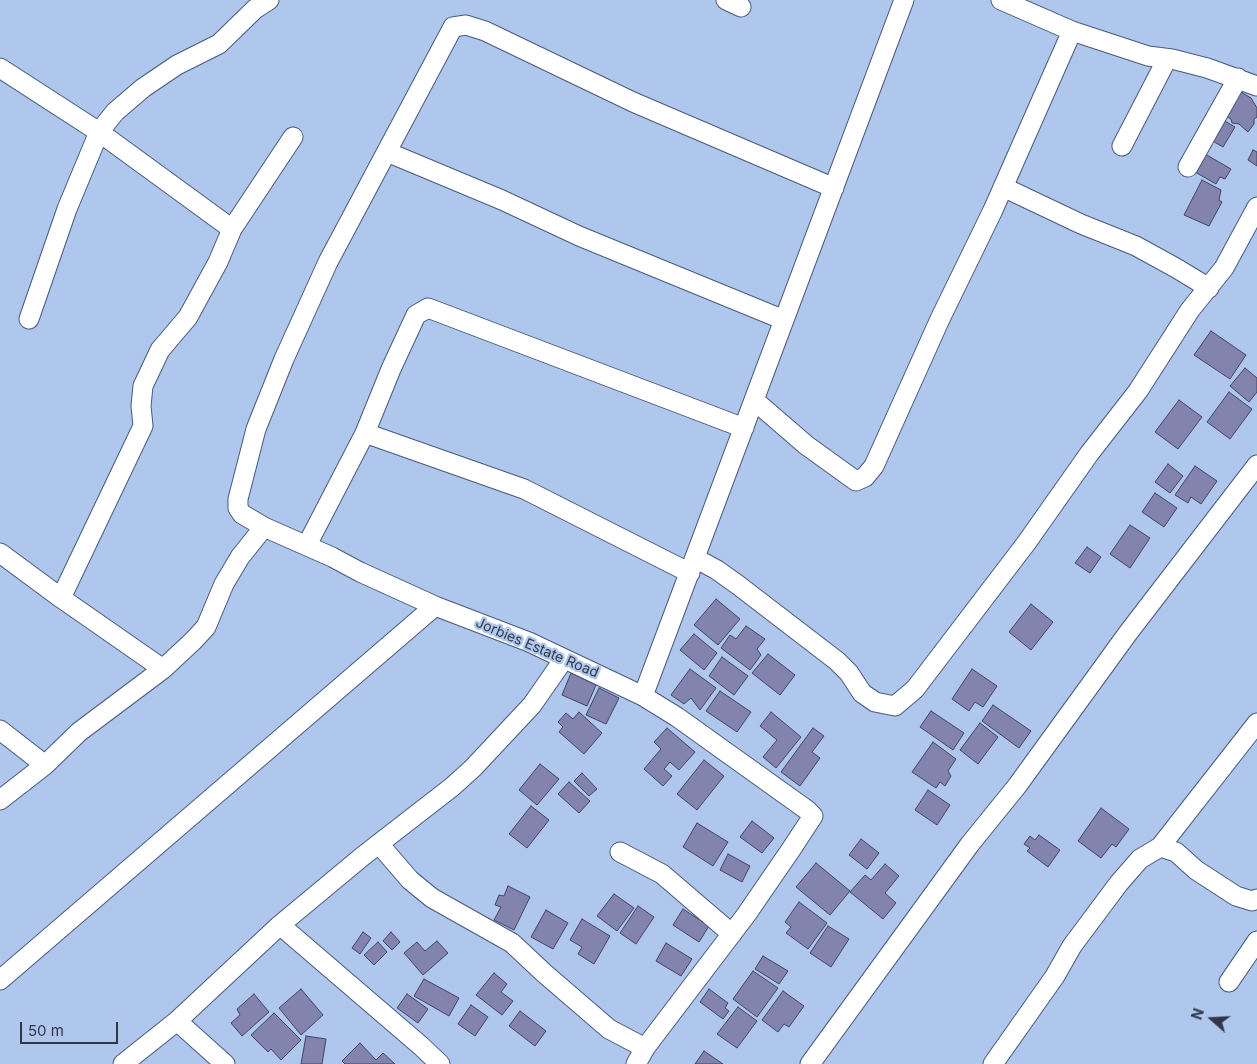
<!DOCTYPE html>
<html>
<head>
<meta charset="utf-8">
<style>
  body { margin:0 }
  #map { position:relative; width:1257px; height:1064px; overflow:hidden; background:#afc6ed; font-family:Inter,sans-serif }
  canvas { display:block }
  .north { position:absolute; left:1187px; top:994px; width:50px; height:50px; -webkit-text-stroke:4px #afc6ed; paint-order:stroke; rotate:289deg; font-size:14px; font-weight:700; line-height:20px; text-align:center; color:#303848 }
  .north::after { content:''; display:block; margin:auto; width:18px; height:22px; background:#303848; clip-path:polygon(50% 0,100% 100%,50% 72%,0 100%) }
  .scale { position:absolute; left:20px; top:1022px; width:98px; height:22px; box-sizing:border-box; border:2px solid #303848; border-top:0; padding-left:6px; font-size:15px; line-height:18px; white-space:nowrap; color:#303848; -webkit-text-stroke:4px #afc6ed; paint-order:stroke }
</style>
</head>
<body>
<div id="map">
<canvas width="1257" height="1064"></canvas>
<div class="north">N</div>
<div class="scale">50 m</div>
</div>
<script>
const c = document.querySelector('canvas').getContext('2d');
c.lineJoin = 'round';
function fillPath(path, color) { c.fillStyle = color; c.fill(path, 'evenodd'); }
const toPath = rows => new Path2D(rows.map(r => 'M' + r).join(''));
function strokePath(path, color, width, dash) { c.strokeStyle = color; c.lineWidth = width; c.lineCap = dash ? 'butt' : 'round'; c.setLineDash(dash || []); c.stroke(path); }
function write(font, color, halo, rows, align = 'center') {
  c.font = font + ' Inter,sans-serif'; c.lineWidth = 4.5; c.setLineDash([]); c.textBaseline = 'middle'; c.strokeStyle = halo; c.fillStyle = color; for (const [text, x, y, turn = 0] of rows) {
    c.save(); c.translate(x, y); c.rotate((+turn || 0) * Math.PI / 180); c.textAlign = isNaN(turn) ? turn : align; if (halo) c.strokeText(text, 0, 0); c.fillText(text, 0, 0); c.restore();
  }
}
const building = toPath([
  [1241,92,1251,98,1257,108,1257,117,1254,119,1254,124,1248,132,1239,124,1232,123,1231,119,1224,115,1230,97,1241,92],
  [1223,120,1235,127,1223,147,1211,140,1223,120],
  [1253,150,1257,152,1257,166,1248,160,1253,150],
  [1205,154,1231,169,1225,179,1220,177,1216,184,1195,172,1205,154],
  [1202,180,1221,190,1219,200,1222,202,1209,226,1184,215,1202,180],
  [1211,331,1246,355,1230,379,1194,355,1211,331],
  [1245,368,1257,378,1257,392,1249,402,1230,386,1245,368],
  [1229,392,1252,409,1230,439,1207,422,1229,392],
  [1179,400,1202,417,1178,449,1155,432,1179,400],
  [1168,464,1183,476,1170,493,1155,482,1168,464],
  [1195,466,1217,481,1201,504,1191,497,1188,503,1175,495,1195,466],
  [1155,493,1177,508,1164,527,1142,512,1155,493],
  [1130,525,1150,538,1130,568,1110,554,1130,525],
  [1087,547,1101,557,1090,573,1075,563,1087,547],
  [716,599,740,619,718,645,694,625,716,599],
  [1031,604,1053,622,1031,650,1009,632,1031,604],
  [746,626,765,639,757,649,761,655,750,670,721,648,730,635,736,639,746,626],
  [694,634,717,653,704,670,680,650,694,634],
  [768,654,795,675,780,695,752,673,768,654],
  [722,657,748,676,734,695,709,676,722,657],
  [690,669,716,688,700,710,691,698,684,704,671,695,690,669],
  [972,669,997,686,983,707,975,702,969,711,952,699,972,669],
  [571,673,596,685,587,706,562,695,571,673],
  [599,688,619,698,606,724,586,715,599,688],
  [720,691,751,712,737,732,706,711,720,691],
  [993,705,1031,731,1019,748,982,721,993,705],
  [931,711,964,733,953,750,920,727,931,711],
  [579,712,602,733,584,754,559,732,563,727,558,722,566,713,573,719,579,712],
  [771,712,801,737,776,768,763,757,777,740,760,726,771,712],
  [980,723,998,737,978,764,960,750,980,723],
  [667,728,695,752,679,770,670,762,664,769,672,776,663,786,644,769,661,749,654,742,667,728],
  [813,728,824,736,812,752,820,758,800,786,781,772,813,728],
  [933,742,956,759,948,771,951,776,945,786,940,782,936,788,912,772,933,742],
  [704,760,724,776,697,810,677,794,704,760],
  [540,764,559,779,537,805,519,790,540,764],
  [582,773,597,789,589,796,574,781,582,773],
  [569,782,590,801,579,813,558,794,569,782],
  [928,790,950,805,937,825,915,810,928,790],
  [531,806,549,820,527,848,509,834,531,806],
  [1101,808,1129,829,1116,847,1112,844,1101,858,1078,841,1101,808],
  [752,821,774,838,762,853,740,837,752,821],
  [697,823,728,842,713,866,683,847,697,823],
  [1039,835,1060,850,1048,867,1027,851,1030,848,1024,844,1030,836,1035,840,1039,835],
  [861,839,879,853,867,869,849,855,861,839],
  [728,854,750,866,742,882,720,870,728,854],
  [816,863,850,891,830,915,796,887,816,863],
  [885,864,899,876,885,893,896,903,883,919,850,892,865,875,871,880,885,864],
  [508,886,530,897,514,930,494,920,501,907,495,905,499,895,504,896,508,886],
  [614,894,634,908,617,931,597,916,614,894],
  [799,902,827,923,808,949,786,933,791,927,785,922,799,902],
  [638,906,654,917,636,944,620,933,638,906],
  [683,909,709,926,699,942,673,925,683,909],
  [546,910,568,923,553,949,531,937,546,910],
  [582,919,610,936,594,964,578,954,582,947,570,940,582,919],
  [828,926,849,939,831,967,810,953,828,926],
  [363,932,371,938,360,954,352,948,363,932],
  [391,932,400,942,392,950,383,941,391,932],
  [437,941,448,953,423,975,404,953,417,942,425,951,437,941],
  [378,942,387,952,374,965,364,955,378,942],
  [666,943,692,959,681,976,656,961,666,943],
  [763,956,788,971,779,984,755,969,763,956],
  [753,971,778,988,757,1017,733,999,753,971],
  [494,973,507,984,501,992,513,1001,502,1015,476,995,494,973],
  [424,979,459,998,449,1016,414,996,424,979],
  [301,989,323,1015,301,1035,279,1008,301,989],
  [709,989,728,1003,725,1008,729,1011,723,1019,700,1002,709,989],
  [783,991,804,1006,789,1027,784,1024,778,1032,762,1020,783,991],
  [254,994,269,1012,242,1036,231,1023,240,1015,237,1009,254,994],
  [407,994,428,1009,418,1023,397,1008,407,994],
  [471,1005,488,1017,475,1036,458,1024,471,1005],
  [738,1007,757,1021,737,1048,717,1034,738,1007],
  [520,1011,546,1031,535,1046,509,1026,520,1011],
  [274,1013,301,1040,281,1060,271,1049,268,1052,251,1035,274,1013],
  [306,1036,326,1039,322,1064,301,1064,306,1036],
  [360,1043,376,1060,383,1053,395,1064,345,1064,342,1061,360,1043],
  [704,1051,723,1064,695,1064,704,1051]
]);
fillPath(building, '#8284ad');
strokePath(building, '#424367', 1);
const minor = toPath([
  [726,0,741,7],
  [1001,0,1072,31,1148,56,1172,59,1207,68,1257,86],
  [0,68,99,132,232,229],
  [1122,146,1167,59],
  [387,152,502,200,579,236,784,320],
  [1188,167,1238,78],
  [1003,187,1081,224,1136,246,1176,268,1209,288],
  [29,319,67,209,99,132,115,112,143,88,177,65,219,44,255,9,269,0],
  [754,400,806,445,856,481,865,477,874,466,940,319,993,210,1072,31],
  [365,433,524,489,690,573],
  [307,545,365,433,391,369,416,315,428,308,744,428],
  [0,553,61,598,163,669],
  [695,558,717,570,738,585,837,661,849,673,862,693,875,702,895,706,915,689,1027,542,1089,454,1138,391,1190,310,1224,268,1257,207],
  [61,598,143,426,141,406,143,386,160,350,188,317,218,262,232,229,293,137],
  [643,696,904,0],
  [0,730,45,765],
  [0,800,45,765,79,732,163,669,193,641,206,627,224,584,240,557,264,527],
  [379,844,410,880,432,898,512,943,544,973,609,1029,645,1048],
  [1160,847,1176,852,1196,870,1236,896,1252,901,1257,899],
  [620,852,662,874,732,934],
  [280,925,421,1046,440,1064],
  [0,980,435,606],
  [1229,982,1257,941],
  [177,1021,225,1064],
  [123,1064,177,1021,280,925,363,856,452,787,473,768,532,705,564,659],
  [636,1064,645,1048,746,915,792,848,813,816,807,810,677,717,643,696,529,642,435,606,360,572,332,557,264,527,242,514,238,508,238,499,256,429,284,359,328,262,453,27,466,25,485,31,633,102,834,188],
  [810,1064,970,844,1017,786,1128,633,1257,465],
  [993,1064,1055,976,1072,946,1119,883,1140,859,1160,847,1257,723]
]);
strokePath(minor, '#475a7d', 21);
strokePath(minor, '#fff', 19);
write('14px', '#303848', '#afc6ed', [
  ["Jorbies Estate Road",537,648,23]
]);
</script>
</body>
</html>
